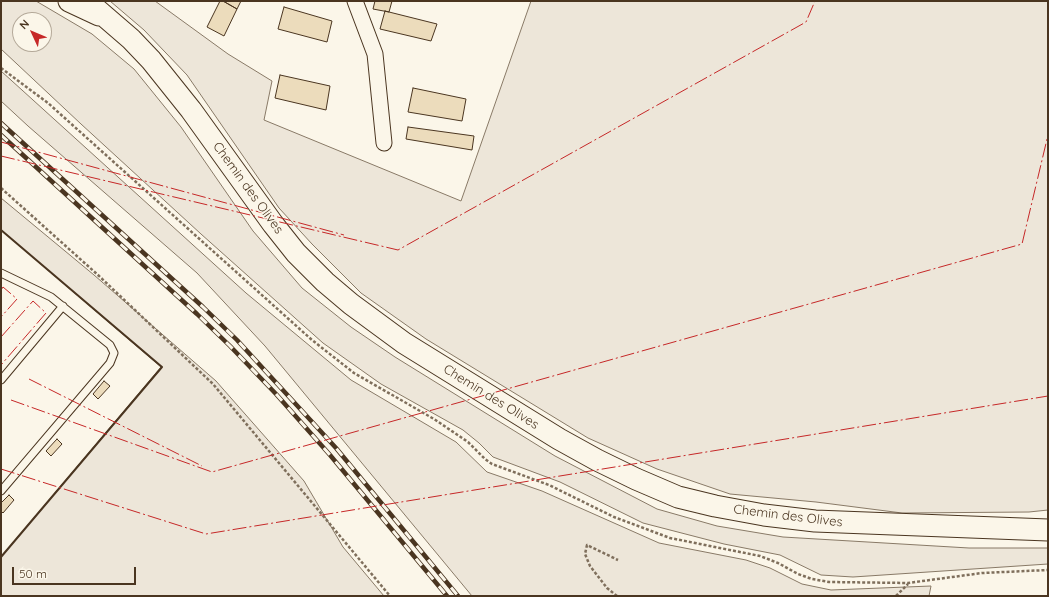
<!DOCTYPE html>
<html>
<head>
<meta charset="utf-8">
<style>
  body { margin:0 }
  #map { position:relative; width:1049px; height:597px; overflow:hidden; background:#fbf6e9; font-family:Quicksand,sans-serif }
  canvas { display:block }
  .frame { position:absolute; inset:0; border:2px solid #4a3520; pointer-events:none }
  .north { position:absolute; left:12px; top:12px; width:40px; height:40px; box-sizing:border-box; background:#fbf6e9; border:1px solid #b4a999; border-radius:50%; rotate:314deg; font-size:11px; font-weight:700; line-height:16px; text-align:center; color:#4a3520 }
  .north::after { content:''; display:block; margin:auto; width:14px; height:18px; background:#c62828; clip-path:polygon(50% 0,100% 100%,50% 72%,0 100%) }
  .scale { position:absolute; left:12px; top:567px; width:124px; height:18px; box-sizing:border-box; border:2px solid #4a3520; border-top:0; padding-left:5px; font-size:12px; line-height:14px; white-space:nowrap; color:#4a3520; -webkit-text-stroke:3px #fbf6e9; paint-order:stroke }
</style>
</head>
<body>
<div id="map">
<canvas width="1049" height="597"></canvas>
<div class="frame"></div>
<div class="north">N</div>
<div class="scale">50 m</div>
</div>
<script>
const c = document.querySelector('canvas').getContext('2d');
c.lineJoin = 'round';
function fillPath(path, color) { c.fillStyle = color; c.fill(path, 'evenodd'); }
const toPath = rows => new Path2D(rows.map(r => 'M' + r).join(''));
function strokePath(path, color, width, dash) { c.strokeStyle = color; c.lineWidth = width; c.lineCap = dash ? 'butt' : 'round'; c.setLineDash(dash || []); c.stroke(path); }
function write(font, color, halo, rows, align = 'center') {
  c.font = font + ' Quicksand,sans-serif'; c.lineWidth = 3; c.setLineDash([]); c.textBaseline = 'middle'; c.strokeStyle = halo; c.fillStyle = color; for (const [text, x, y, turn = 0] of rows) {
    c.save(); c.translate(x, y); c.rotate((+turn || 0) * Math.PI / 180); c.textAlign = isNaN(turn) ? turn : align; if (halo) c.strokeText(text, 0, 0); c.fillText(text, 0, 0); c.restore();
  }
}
const green = toPath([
  [1,1,36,1,92,34,134,69,181,127,253,231,302,288,351,327,395,357,555,456,657,509,717,526,783,537,969,548,1048,548,1048,564,853,577,821,575,780,555,724,544,643,523,560,482,493,457,479,443,463,430,381,384,323,343,201,234,81,124,1,49,1,1],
  [20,20,44,20,44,44,20,44,20,20],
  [110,1,155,1,228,54,272,81,264,120,461,201,531,1,1048,1,1048,510,1029,512,902,513,816,502,730,494,657,469,588,438,426,339,361,293,312,244,279,208,187,75,144,30,110,1],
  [1,71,246,293,351,380,456,442,487,472,542,491,659,543,746,560,770,568,802,584,831,590,931,586,929,596,472,596,265,346,197,273,28,126,1,101,1,71],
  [1,198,94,275,216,381,304,481,343,547,384,596,1,596,1,557,161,367,1,230,1,198]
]);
fillPath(green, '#ede6d9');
strokePath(green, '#887966', 1);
const building = toPath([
  [220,1,223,1,237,9,224,36,207,27,220,1],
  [223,1,241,1,237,9,223,1],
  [375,1,392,1,389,12,373,9,375,1],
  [284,7,332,21,327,42,278,29,284,7],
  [385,11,437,24,431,41,380,29,385,11],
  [280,75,330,86,326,110,275,98,280,75],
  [413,88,466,99,462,121,408,112,413,88],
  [408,127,474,136,472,150,406,139,408,127],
  [104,381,110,386,98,399,93,394,104,381],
  [57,439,62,444,51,456,46,451,57,439],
  [9,495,14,500,3,513,1,511,1,503,9,495]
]);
fillPath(building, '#ecdcbc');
strokePath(building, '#4a3520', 1);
const service = toPath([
  [1,273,51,297,110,345,114,353,110,363,1,491],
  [1,380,63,306]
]);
const minor = toPath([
  [355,1,375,54,384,143]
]);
const secondary = toPath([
  [69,1,99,15],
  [87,1,131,39,151,60,191,110,273,224,296,253,325,282,351,304,404,343,559,439,597,460,636,479,678,497,715,506,764,515,815,521,1048,530]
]);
strokePath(service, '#4a3520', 9);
strokePath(minor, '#4a3520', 17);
strokePath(secondary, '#4a3520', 23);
strokePath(toPath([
  [1,68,48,103,312,340,354,373,434,419,468,442,485,459,492,464,549,485,614,517,670,538,760,556,778,563,798,574,812,579,829,582,908,583,982,573,1048,570],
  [1,188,98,275,213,384,390,596],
  [617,596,607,588,590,566,585,554,587,545,618,560],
  [896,596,908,584]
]), '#7f6f5c', 2.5, [3, 2]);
strokePath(service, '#fbf6e9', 7);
strokePath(minor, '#fbf6e9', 15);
strokePath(secondary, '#fbf6e9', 21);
const rail = toPath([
  [1,123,203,307,237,340,336,448,458,596],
  [1,135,197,314,230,346,276,394,330,455,447,596]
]);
strokePath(rail, '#4a3520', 4.5);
strokePath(rail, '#fbf6e9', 3, [9]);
strokePath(toPath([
  [1,230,162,367,1,557]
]), '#4a3520', 2);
strokePath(toPath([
  [1,142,344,235],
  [1,156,398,250,806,22,815,1],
  [1,290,3,287,17,299,1,317],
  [1,337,33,301,46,313,1,365],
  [29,379,202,466],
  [11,400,212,472,1022,244,1048,135],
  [1,469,206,534,1048,396]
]), '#c62828', 1, [14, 3, 2, 3]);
write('13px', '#4a3520', '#fbf6e9', [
  ["Chemin des Olives",248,188,54],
  ["Chemin des Olives",491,397,32],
  ["Chemin des Olives",788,516,7]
]);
</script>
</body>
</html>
